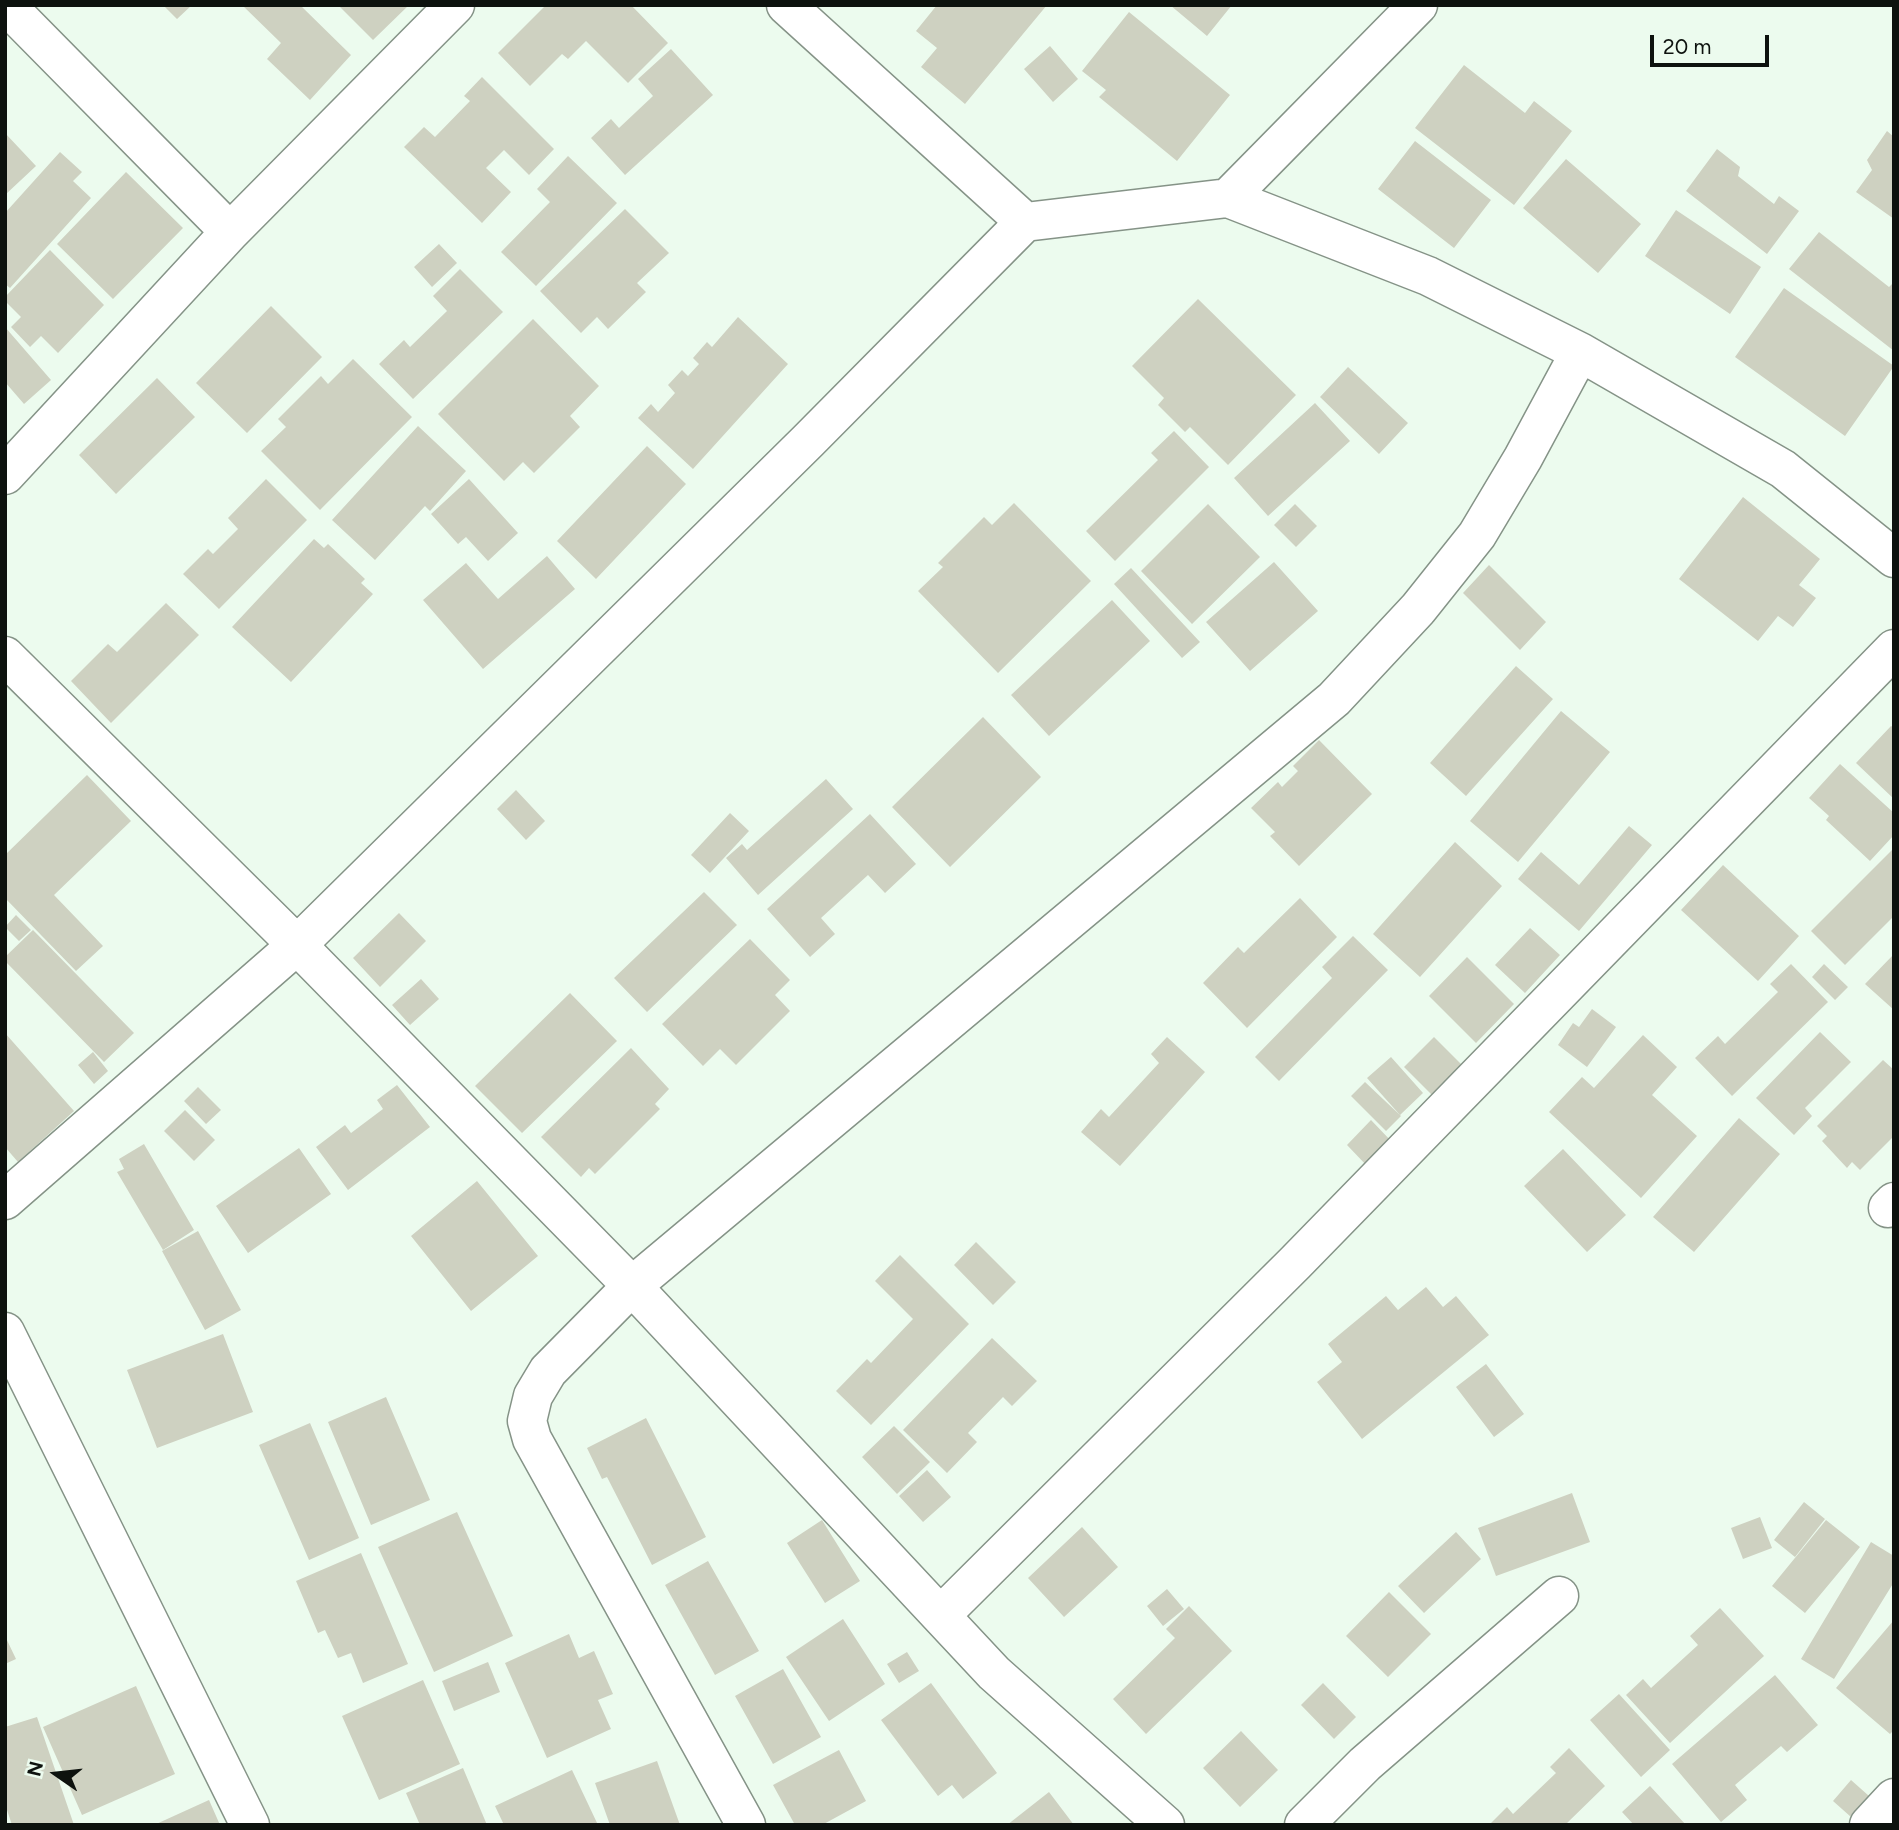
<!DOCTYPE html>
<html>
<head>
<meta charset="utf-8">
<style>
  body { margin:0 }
  #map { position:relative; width:1899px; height:1830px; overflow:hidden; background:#ecfbee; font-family:Figtree,sans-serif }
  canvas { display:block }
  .frame { position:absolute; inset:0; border:7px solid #0d120e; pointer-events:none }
  .north { position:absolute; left:21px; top:1739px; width:70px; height:70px; -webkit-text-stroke:5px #ecfbee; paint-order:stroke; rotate:284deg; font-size:19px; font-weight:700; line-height:28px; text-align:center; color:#0d120e }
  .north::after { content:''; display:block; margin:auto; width:24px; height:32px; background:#0d120e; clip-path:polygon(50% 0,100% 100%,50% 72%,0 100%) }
  .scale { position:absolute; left:1650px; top:35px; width:119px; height:32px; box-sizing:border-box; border:4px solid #0d120e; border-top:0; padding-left:9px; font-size:21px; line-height:24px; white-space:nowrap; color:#0d120e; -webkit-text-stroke:5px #ecfbee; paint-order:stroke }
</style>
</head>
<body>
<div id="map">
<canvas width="1899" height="1830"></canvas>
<div class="frame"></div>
<div class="north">N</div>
<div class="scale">20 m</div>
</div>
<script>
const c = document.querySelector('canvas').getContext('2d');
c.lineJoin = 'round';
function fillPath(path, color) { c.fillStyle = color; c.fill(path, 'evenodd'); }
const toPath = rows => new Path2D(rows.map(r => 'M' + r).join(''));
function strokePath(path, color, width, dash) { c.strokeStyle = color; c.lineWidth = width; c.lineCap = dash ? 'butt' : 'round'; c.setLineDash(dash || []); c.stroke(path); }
fillPath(toPath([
  [163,5,192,5,177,19],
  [242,5,300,5,351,55,310,100,267,59,281,43],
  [338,5,409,5,373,40],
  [546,5,631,5,668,43,628,83,586,41,568,59,562,54,530,86,498,53],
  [937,5,1047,5,965,104,921,67,937,48,916,31],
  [1170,5,1232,5,1207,36],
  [1129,12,1230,95,1177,161,1099,97,1106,90,1082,71],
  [1050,46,1078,79,1053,102,1024,69],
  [671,49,713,95,625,175,591,138,611,119,619,128,653,96,638,79],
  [1464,65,1525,113,1534,101,1572,131,1514,205,1415,128],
  [482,77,554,149,529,175,504,150,486,168,511,192,482,223,404,147,424,127,435,137,470,101,464,96],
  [1887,131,1894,137,1894,219,1856,192,1872,170,1867,160],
  [5,133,36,166,5,195],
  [1415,141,1491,200,1454,248,1378,189],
  [1717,149,1740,167,1738,176,1774,204,1779,196,1799,211,1767,254,1686,191],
  [60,152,82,172,73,181,91,198,10,288,5,284,5,213],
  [568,156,617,203,536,286,501,252,550,202,537,189],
  [1566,159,1641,224,1598,273,1523,208],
  [126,172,183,228,113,299,57,244],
  [625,209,669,253,637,283,646,292,608,329,597,317,581,333,540,291],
  [1676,210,1761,267,1730,314,1645,256],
  [1819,232,1889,287,1894,282,1894,351,1789,269],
  [439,244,457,263,432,287,414,267],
  [50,250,104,305,58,353,41,336,30,347,11,327,21,317,5,301,5,297],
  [460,269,503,312,413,399,379,364,404,340,410,347,447,311,433,296],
  [1784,288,1894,366,1845,436,1735,357],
  [1198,299,1296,395,1228,465,1190,427,1185,432,1158,405,1164,398,1132,366],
  [271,306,322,357,247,433,196,383],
  [738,317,788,364,693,469,638,418,651,404,658,412,675,393,668,385,682,370,688,376,699,364,693,358,707,342,712,347],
  [533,319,599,386,570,416,580,427,534,473,523,462,504,481,438,414],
  [5,327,51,380,24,404,5,382],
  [353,359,412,417,320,510,261,451,286,427,278,419,321,376,328,384],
  [1348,367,1408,423,1379,454,1320,397],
  [157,378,195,417,116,494,79,455],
  [1315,403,1350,441,1268,516,1234,478],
  [418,426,466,471,430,511,425,506,375,560,332,520],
  [1174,431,1209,467,1115,561,1086,531,1158,460,1151,453],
  [647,446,686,484,596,579,557,541],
  [266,479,307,520,219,609,183,574,208,549,213,554,238,529,228,518],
  [469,479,518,533,488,561,466,537,458,544,431,514],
  [1743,497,1820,559,1799,585,1816,598,1793,627,1778,616,1758,641,1679,579],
  [1014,503,1091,581,998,673,918,591,943,567,938,563,984,517,992,525],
  [1208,504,1260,557,1192,624,1141,571],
  [1295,504,1317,526,1296,547,1274,525],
  [314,539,324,548,328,544,365,579,361,583,373,594,291,682,232,627],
  [547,556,575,589,483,669,423,600,466,563,498,599],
  [1274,562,1318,611,1250,671,1206,622],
  [1489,565,1546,622,1520,650,1463,593],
  [1131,568,1200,642,1182,658,1114,584],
  [1112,600,1150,641,1049,736,1011,695],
  [166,603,199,635,111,723,71,681,108,644,117,652],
  [1516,666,1553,699,1466,796,1430,763],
  [1561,711,1610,752,1518,862,1470,821],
  [983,717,1041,777,950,867,892,807],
  [1891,726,1894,728,1894,799,1856,763],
  [1319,740,1372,794,1299,866,1270,836,1275,832,1251,808,1278,782,1282,787,1298,771,1293,766],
  [1840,764,1894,813,1894,835,1870,861,1826,820,1829,816,1809,798],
  [87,775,131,821,54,895,103,946,76,971,5,898,5,855],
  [826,779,853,809,758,895,726,858,742,844,747,850],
  [516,790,545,821,526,840,497,809],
  [730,813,749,831,710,873,691,855],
  [870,814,916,864,885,893,868,875,821,918,835,934,810,957,767,909],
  [1629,826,1652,845,1579,931,1518,879,1541,852,1579,885],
  [1455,842,1502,886,1420,977,1373,934],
  [1894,848,1894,916,1845,965,1811,931],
  [1723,865,1799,936,1758,981,1681,910],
  [704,892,737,925,647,1012,614,978],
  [1300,898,1337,937,1247,1028,1203,983,1238,947,1244,953],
  [399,913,426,941,380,987,353,958],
  [16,915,31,930,19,941,5,927],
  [1530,928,1560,955,1525,993,1495,965],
  [33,930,134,1033,104,1062,5,961,5,957],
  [1353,936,1388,970,1279,1081,1255,1057,1332,978,1322,967],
  [750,939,790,980,775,995,790,1011,736,1065,720,1049,703,1066,662,1024],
  [1894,954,1894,1010,1865,984],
  [1467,957,1514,1004,1476,1043,1429,996],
  [1791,964,1828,1002,1732,1096,1695,1058,1718,1036,1725,1044,1778,992,1770,984],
  [1824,964,1848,987,1835,1000,1812,977],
  [421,979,439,999,410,1025,392,1005],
  [570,993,617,1041,522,1133,475,1086],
  [1592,1009,1616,1027,1587,1067,1558,1045,1573,1023,1579,1027],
  [1820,1032,1851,1062,1805,1108,1812,1116,1794,1135,1756,1098],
  [5,1033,74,1111,18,1162,5,1147],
  [1643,1035,1677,1067,1652,1095,1697,1136,1641,1198,1549,1112,1582,1077,1594,1088],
  [1167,1037,1205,1072,1120,1166,1081,1132,1101,1109,1109,1117,1159,1063,1151,1054],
  [1434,1037,1463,1066,1433,1096,1404,1067],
  [631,1048,669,1089,655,1104,660,1109,595,1174,589,1168,581,1177,541,1137],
  [93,1052,108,1071,94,1084,78,1065],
  [1391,1057,1423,1093,1400,1115,1367,1078],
  [1883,1060,1894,1070,1894,1136,1860,1170,1852,1162,1847,1168,1822,1141,1827,1136,1817,1126],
  [1365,1082,1401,1116,1386,1131,1351,1096],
  [397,1085,430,1127,348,1190,316,1147,345,1125,351,1133,383,1109,377,1100],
  [198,1087,221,1110,206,1124,184,1101],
  [185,1110,215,1140,194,1161,164,1131],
  [1739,1118,1780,1154,1694,1252,1653,1217],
  [1371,1120,1393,1143,1368,1167,1347,1145],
  [144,1144,194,1230,163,1250,117,1172,124,1169,119,1159],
  [299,1148,331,1194,248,1253,216,1206],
  [1563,1149,1626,1215,1587,1252,1524,1186],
  [477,1181,538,1256,471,1311,411,1236],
  [198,1231,241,1310,205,1330,162,1251],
  [976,1242,1016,1282,993,1305,954,1265],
  [900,1255,969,1324,871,1425,836,1391,867,1359,871,1363,913,1319,875,1281],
  [1426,1287,1443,1307,1456,1296,1489,1335,1362,1439,1317,1382,1342,1362,1328,1344,1386,1296,1398,1310],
  [223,1334,253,1412,157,1448,127,1370],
  [992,1338,1037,1381,1012,1406,1003,1397,968,1433,977,1442,947,1473,903,1430],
  [1486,1364,1524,1414,1494,1437,1456,1387],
  [386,1397,430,1500,371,1525,328,1422],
  [646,1418,706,1537,652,1565,607,1477,602,1479,587,1448],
  [310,1423,359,1538,309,1560,259,1445],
  [894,1426,930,1462,897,1494,862,1457],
  [927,1470,951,1497,923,1522,899,1496],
  [1572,1493,1590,1542,1496,1576,1478,1528],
  [1804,1502,1825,1519,1795,1557,1774,1540],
  [457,1512,513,1636,434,1672,378,1547],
  [1760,1517,1772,1548,1743,1559,1731,1528],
  [822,1520,860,1581,825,1603,787,1543],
  [1826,1520,1860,1547,1805,1613,1772,1586],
  [1082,1527,1118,1567,1064,1617,1028,1578],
  [1456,1532,1481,1559,1424,1613,1398,1586],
  [1871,1542,1894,1556,1894,1582,1834,1679,1801,1659],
  [361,1553,408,1664,363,1683,351,1653,338,1658,325,1630,318,1633,296,1581],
  [708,1561,759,1651,715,1675,665,1585],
  [1167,1589,1184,1609,1163,1626,1147,1606],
  [1389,1592,1431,1634,1388,1677,1346,1636],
  [1189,1606,1232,1651,1146,1734,1113,1699,1175,1638,1166,1629],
  [1720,1608,1764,1656,1670,1743,1626,1695,1643,1679,1651,1688,1698,1645,1690,1636],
  [843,1619,885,1684,829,1721,786,1657],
  [1894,1620,1894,1730,1890,1734,1836,1688],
  [569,1634,579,1658,594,1651,613,1694,598,1700,611,1729,547,1758,505,1663],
  [5,1636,16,1659,5,1664],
  [907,1652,919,1671,899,1683,887,1664],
  [488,1662,500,1692,454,1711,442,1681],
  [783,1669,821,1737,773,1764,735,1696],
  [1775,1675,1818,1725,1787,1752,1781,1746,1735,1785,1747,1800,1721,1822,1672,1764],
  [423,1680,460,1764,379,1800,342,1716],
  [931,1683,997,1773,963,1799,952,1785,938,1796,881,1720],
  [1323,1683,1356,1717,1334,1739,1301,1705],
  [136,1686,175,1774,82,1815,43,1727],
  [1619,1694,1670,1750,1641,1777,1590,1720],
  [37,1717,74,1825,12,1825,5,1804,5,1727],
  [1241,1731,1278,1770,1240,1807,1203,1768],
  [1569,1748,1605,1786,1565,1825,1489,1825,1507,1807,1513,1814,1556,1773,1550,1767],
  [839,1750,866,1801,822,1825,795,1825,773,1785],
  [657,1761,680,1825,610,1825,595,1783],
  [463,1768,487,1825,420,1825,406,1793],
  [572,1770,598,1825,504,1825,495,1806],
  [1851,1780,1869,1796,1851,1817,1833,1801],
  [1650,1786,1686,1825,1634,1825,1622,1812],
  [1049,1792,1074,1825,1007,1825],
  [209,1800,220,1825,154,1825]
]), '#ced1c1');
const minor = toPath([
  [6,5,230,232],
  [786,5,1025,222],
  [1228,198,1418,5],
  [5,475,230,232,455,5],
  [5,656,297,945,632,1286,994,1673,1165,1825],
  [5,1200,297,945,808,441,1025,222,1228,198,1428,276,1580,352,1783,469,1894,558],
  [1888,1208,1894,1202],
  [5,1332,250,1825],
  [941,1615,1295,1263,1894,649],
  [746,1825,532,1439,527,1421,533,1396,548,1371,632,1286,1334,699,1418,609,1477,535,1523,458,1580,352],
  [1304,1825,1365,1764,1559,1596],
  [1869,1825,1894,1798]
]);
strokePath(minor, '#859387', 41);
strokePath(minor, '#fff', 38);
</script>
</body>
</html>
